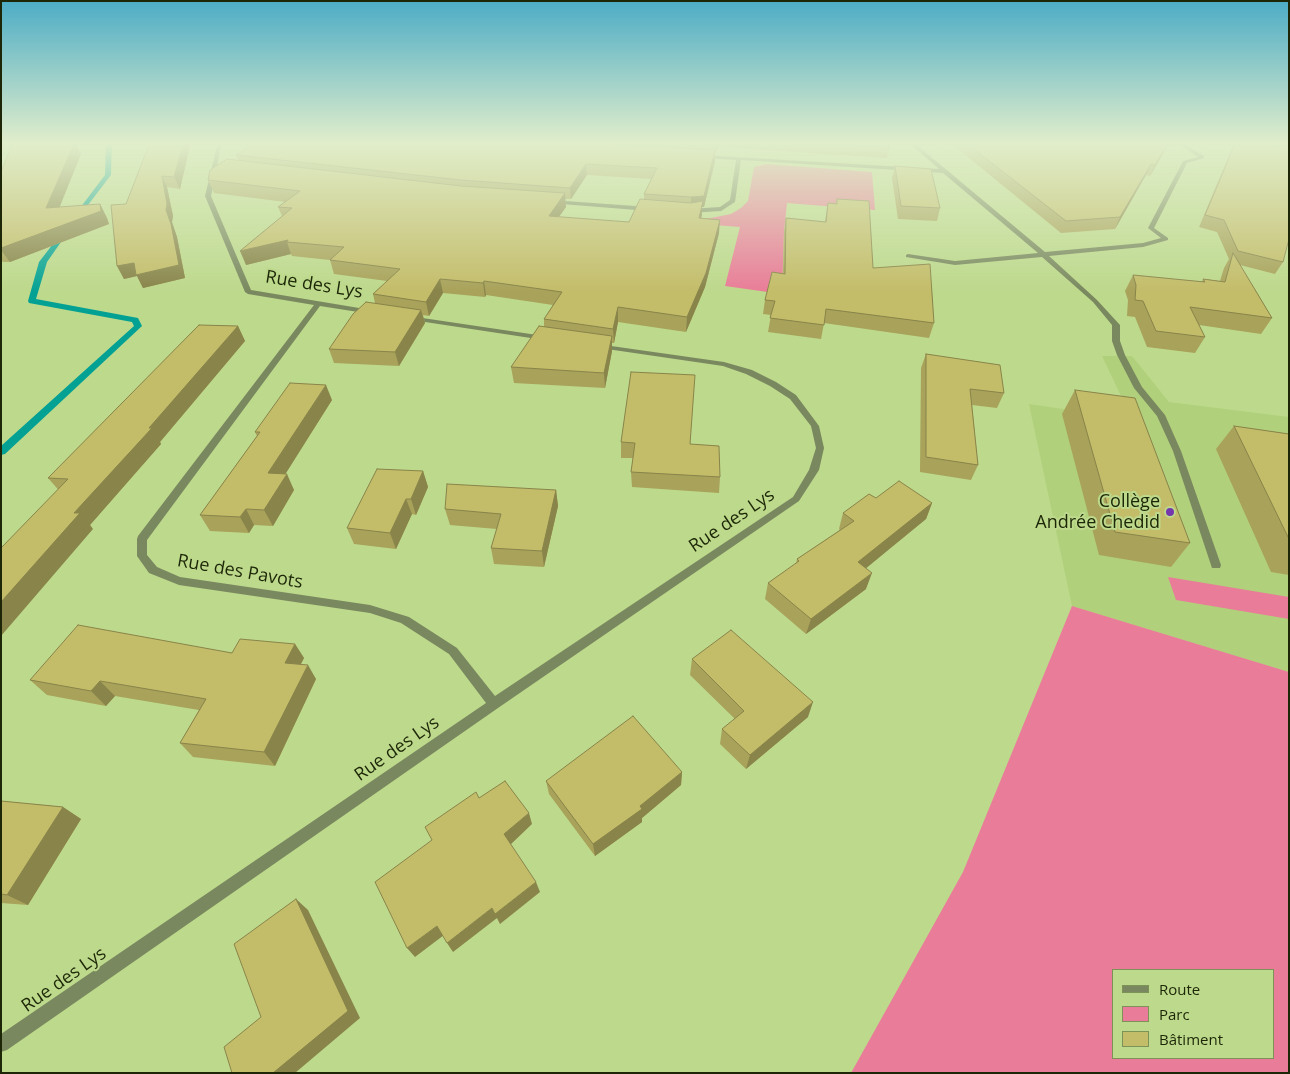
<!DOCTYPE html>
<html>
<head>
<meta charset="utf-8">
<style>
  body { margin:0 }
  #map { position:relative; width:1290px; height:1074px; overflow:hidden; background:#bdd98c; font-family:"Open Sans",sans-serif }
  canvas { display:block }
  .frame { position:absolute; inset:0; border:2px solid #1d2707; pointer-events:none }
  .legend { position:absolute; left:1112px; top:969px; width:162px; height:90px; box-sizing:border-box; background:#bdd98c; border:1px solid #7d9257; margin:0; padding:6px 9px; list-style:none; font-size:15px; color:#1d2707 }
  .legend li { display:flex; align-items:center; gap:10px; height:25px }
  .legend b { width:25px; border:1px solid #7d9257 }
</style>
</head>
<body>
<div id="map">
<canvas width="1290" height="1074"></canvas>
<div class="frame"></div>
<ul class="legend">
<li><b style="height:6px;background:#79885f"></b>Route</li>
<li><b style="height:14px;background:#e97c98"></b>Parc</li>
<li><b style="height:14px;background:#c3bc69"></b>Bâtiment</li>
</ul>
</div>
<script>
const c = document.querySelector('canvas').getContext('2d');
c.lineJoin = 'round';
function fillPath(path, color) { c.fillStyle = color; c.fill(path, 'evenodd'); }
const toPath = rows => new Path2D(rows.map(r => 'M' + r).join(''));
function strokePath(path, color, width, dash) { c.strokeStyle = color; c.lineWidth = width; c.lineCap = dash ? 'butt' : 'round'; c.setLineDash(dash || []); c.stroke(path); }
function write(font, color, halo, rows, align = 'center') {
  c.font = font + ' "Open Sans",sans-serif'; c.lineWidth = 4; c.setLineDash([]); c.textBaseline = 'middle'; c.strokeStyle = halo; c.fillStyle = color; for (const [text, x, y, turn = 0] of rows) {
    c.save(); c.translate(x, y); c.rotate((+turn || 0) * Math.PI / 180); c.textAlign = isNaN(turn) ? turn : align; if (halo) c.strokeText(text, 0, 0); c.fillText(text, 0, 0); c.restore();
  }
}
fillPath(toPath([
  [1102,356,1132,356,1169,402,1289,417,1289,672,1072,606,1029,404,1132,419]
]), '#b1d07b');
fillPath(toPath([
  [766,164,872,172,875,210,787,203,784,232,782,294,725,286,740,227,664,221,711,218,731,214,741,208,748,201,754,167],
  [1168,577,1289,597,1289,619,1176,600],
  [1072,606,1289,672,1289,1073,851,1073,963,872],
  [1274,970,1274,1058,1114,1058,1114,970]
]), '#e97c98');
fillPath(toPath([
  [106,142,112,142,111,175,78,218,74,218,74,216,105,175,106,142],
  [65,230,68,232,47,262,36,299,138,318,142,326,5,454,1,455,1,446,134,326,132,322,29,303,28,301,39,262,63,231,65,230]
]), '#03a194');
fillPath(toPath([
  [218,142,222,142,211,196,251,290,371,310,375,312,371,314,320,306,147,540,147,555,157,567,180,577,370,605,409,617,457,648,495,696,793,497,809,470,816,448,811,426,790,399,770,386,746,374,723,366,600,348,597,348,597,344,724,362,752,370,776,382,796,395,819,426,824,448,819,470,799,501,498,708,7,1050,1,1052,1,1034,486,703,449,654,401,623,370,613,179,585,149,573,137,556,137,539,138,536,314,305,248,294,245,292,205,196,218,142],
  [908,142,915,143,959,142,957,143,918,146,1045,252,1143,243,1161,238,1148,228,1183,161,1198,157,1176,142,1181,142,1204,156,1204,158,1187,163,1154,228,1168,238,1168,240,1143,247,1049,256,1097,300,1120,325,1120,341,1125,355,1142,387,1165,415,1181,451,1221,565,1220,568,1212,568,1173,451,1157,416,1134,388,1117,355,1112,341,1112,325,1093,302,1042,257,955,265,906,257,906,255,908,254,955,261,1038,253,943,173,741,160,735,202,721,211,689,213,686,211,689,209,720,207,730,200,736,160,703,158,701,155,939,169,908,142],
  [551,200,649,207,652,209,649,211,549,203,548,202,551,200],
  [409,316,544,336,548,338,544,340,412,320,408,318,409,316]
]), '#79885f');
fillPath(toPath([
  [150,142,191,142,180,189,167,187,173,216,172,222,177,237,185,278,143,288,137,276,124,279,117,266,126,204],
  [256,142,888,142,890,148,887,158,718,147,716,153,715,153,715,161,704,207,702,207,701,218,719,233,705,287,686,332,618,322,614,343,612,343,612,351,605,388,514,383,511,367,544,326,544,319,553,305,486,295,485,297,443,293,429,316,423,315,425,323,399,366,334,363,329,349,375,303,373,294,387,281,334,274,330,260,292,256,291,254,246,265,282,216,278,207,285,202,214,193,208,180,238,160,236,155],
  [587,175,651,179,644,194,644,199,629,222,559,217,566,207,565,199,571,199],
  [954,142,1181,142,1179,146,1167,147,1150,176,1146,175,1115,229,1061,233,953,145],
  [1184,142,1273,142,1283,262,1275,274,1240,265,1272,318,1261,334,1199,325,1205,337,1195,353,1147,347,1135,317,1127,316,1128,300,1125,291,1133,275,1202,282,1203,279,1220,281,1224,268,1229,259,1217,232,1199,227,1234,143,1190,145],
  [63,143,81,154,59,207,100,204,107,218,109,224,10,262,4,262,1,261,1,172],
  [895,166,940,208,937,221,898,219,892,178],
  [837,199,873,268,934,323,929,338,824,323,821,339,768,332,771,315,763,314,765,300,783,274,784,232,786,218,825,222,828,203,836,204],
  [238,326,245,341,160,442,161,444,90,525,93,529,48,478],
  [926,354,1004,393,997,408,972,405,978,465,971,480,920,472,921,368],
  [1075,390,1190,543,1171,567,1099,555,1062,414],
  [332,400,285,474,294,490,273,526,254,525,249,533,210,531,200,515,257,436,255,432],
  [1234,426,1289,434,1289,575,1271,572,1216,449],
  [621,442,691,444,720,477,719,493,632,487,631,472,633,458,621,458],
  [423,471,428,487,416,515,412,514,396,549,354,544,347,528],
  [556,490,558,506,544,567,494,564,491,548,497,529,450,525,445,509],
  [876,498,932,503,926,519,865,568,866,589,806,634,765,599,768,583,796,564,797,559,840,530,839,529,843,513],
  [295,644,304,658,301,664,316,679,275,766,193,757,180,743,199,710,115,696,106,706,47,695,30,680],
  [692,659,808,717,746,769,720,744,722,729,735,719,690,675],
  [682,772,681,785,642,818,642,822,595,856,549,794,546,781],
  [1,801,63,807,81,819,28,905,1,903]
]), '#a8a25a');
fillPath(toPath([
  [75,142,81,154,54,221,46,208],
  [184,142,191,142,180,189,174,177],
  [717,142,718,142,718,147,716,153],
  [1169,142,1167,147,1150,176,1155,165],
  [715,150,715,161,704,207,702,207,702,215,698,231,691,208,691,197],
  [586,164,587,175,571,199,570,188],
  [1151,164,1146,175,1115,229,1120,217],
  [162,176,167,187,173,216,172,222,177,237,185,278,143,288,137,276,124,279,117,266,166,210],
  [565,193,566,207,550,229,549,216],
  [100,204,107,218,109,224,10,262,1,250,1,248],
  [720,220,719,233,705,287,686,332,687,317],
  [288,240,287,242,291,254,246,265,240,251],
  [440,279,443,293,429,316,426,302],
  [484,281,486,295,485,297,483,283],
  [618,307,618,322,614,343,613,329],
  [421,310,425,323,399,366,395,352],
  [238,326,245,341,160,442,161,444,90,525,93,529,1,636,1,602,74,513],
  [612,336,612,351,605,388,604,373],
  [326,385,332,400,276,489,268,473],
  [423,471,428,487,416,515,411,499],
  [287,474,294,490,273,526,264,510],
  [556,490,558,506,544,567,542,551],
  [406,499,412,514,396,549,390,533],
  [932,503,926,519,853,579,858,562],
  [246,509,254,525,249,533,240,517],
  [872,573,866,589,806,634,811,619],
  [295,644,304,658,294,677,285,663],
  [308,665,316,679,275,766,264,752],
  [100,681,115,696,106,706,91,691],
  [813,702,808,717,746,769,750,755],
  [682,772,681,785,642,818,642,822,595,856,593,844],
  [63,807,81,819,28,905,7,895],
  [529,813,532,824,509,846,504,834],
  [536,882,540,892,500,924,495,914],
  [296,899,308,910,360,1018,295,1073,273,1073],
  [492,908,497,918,453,952,447,943],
  [437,926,444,935,415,957,407,948]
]), '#88844a');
const building = toPath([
  [13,142,54,142,54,143,75,142,46,208,100,204,101,211,1,248,1,172,13,142],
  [150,142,184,142,174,177,162,176,167,204,166,210,171,224,179,265,136,275,134,263,117,266,111,205,126,204,150,142],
  [256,142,571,142,715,150,704,196,691,197,644,194,657,168,586,164,570,188,461,180,236,155,256,142],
  [798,142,888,142,890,148,798,142],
  [965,142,1169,142,1155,165,1151,164,1120,217,1066,221,965,142],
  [1236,142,1273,142,1289,149,1289,239,1283,262,1238,251,1224,220,1205,215,1236,142],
  [227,159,461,186,565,193,549,216,629,222,640,199,691,203,703,201,699,218,720,220,706,273,687,317,618,307,613,329,544,319,562,292,484,281,483,283,440,279,426,302,373,294,400,269,330,260,344,247,287,242,288,240,240,251,292,208,278,207,300,191,208,180,210,170,227,159],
  [895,166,931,169,940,208,901,206,895,166],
  [837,199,869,201,873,268,930,264,934,323,826,309,824,325,770,318,775,301,765,300,772,272,785,274,786,218,826,222,828,203,837,204,837,199],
  [1233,253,1272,318,1190,307,1205,337,1156,331,1143,301,1135,300,1136,285,1133,275,1205,282,1203,279,1225,282,1233,253],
  [366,302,421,310,395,352,329,349,353,314,366,302],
  [199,325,238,326,149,428,152,428,74,513,80,513,1,602,1,548,68,479,48,478,199,325],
  [539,326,612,336,604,373,511,367,539,326],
  [926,354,1000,365,1004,393,970,389,978,465,926,457,926,354],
  [631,372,695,375,690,444,719,446,720,477,631,472,635,443,621,442,631,372],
  [290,383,326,385,268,473,287,474,264,510,246,509,240,517,200,515,260,432,255,432,290,383],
  [1075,390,1135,398,1190,543,1115,532,1075,390],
  [1234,426,1289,434,1289,539,1234,426],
  [377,469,423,471,411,499,406,499,390,533,347,528,377,469],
  [899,481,932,503,858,562,872,573,811,619,768,583,799,561,797,559,854,521,843,513,869,494,876,498,899,481],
  [447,484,556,490,542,551,491,548,501,514,445,509,447,484],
  [78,625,232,653,240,639,295,644,285,663,308,665,264,752,180,743,206,699,100,681,91,691,30,680,78,625],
  [731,630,813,702,750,755,722,729,744,711,692,659,731,630],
  [633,716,682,772,640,806,642,809,593,844,546,781,633,716],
  [505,781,529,813,504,834,536,882,495,914,492,908,447,943,437,926,407,948,375,882,432,840,425,827,476,792,479,798,505,781],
  [1,801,63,807,7,895,1,894,1,801],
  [296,899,348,1011,273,1073,232,1073,224,1047,261,1017,234,944,296,899]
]);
fillPath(building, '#c3bc69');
strokePath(building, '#88844a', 1);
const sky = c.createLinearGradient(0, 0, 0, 292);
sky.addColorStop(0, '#4cacc6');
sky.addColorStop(0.49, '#e1eecb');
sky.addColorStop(1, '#e1eecb00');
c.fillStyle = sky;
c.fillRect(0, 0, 1290, 292);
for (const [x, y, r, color] of [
  [1170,512,5,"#7537ac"]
]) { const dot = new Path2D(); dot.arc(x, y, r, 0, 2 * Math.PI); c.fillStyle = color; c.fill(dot); strokePath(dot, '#bdd98c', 2); }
write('18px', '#1d2707', '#bdd98c', [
  ["Rue des Lys",314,285,9],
  ["Rue des Lys",732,521,-34],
  ["Rue des Pavots",240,572,10],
  ["Rue des Lys",397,749,-35],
  ["Rue des Lys",64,980,-35]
]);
write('18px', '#1d2707', '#bdd98c', [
  ["Collège",1160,502],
  ["Andrée Chedid",1160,523]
], 'right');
</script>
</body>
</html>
